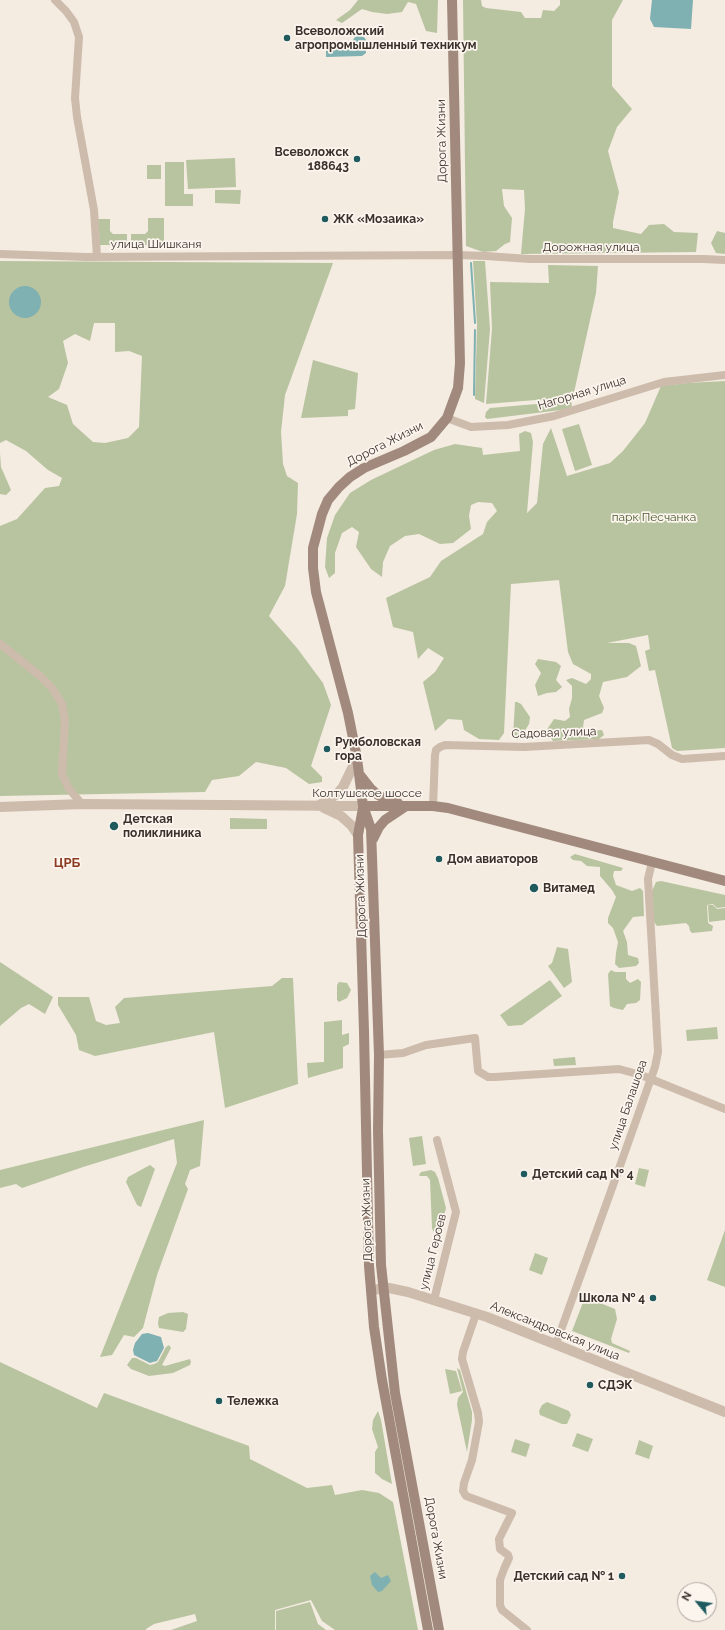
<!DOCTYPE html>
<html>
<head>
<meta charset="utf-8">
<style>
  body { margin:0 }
  #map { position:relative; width:725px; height:1630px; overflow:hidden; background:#f4ebe1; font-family:Raleway,sans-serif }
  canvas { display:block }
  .north { position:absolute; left:677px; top:1582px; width:40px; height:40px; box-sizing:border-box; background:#fbf5ee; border:1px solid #aea6a0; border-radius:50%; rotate:299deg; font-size:11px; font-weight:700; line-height:16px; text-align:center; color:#3b302b }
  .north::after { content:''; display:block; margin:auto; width:14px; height:18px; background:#1f5a5e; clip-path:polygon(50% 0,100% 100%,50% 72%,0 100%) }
</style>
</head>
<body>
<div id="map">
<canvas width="725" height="1630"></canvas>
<div class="north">N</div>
</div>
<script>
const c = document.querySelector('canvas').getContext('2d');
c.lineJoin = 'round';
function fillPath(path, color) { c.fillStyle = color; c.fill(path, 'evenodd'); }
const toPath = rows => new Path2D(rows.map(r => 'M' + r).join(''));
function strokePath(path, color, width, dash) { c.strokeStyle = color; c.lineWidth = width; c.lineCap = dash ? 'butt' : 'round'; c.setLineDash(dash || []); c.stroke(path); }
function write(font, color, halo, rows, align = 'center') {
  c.font = font + ' Raleway,sans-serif'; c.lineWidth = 3.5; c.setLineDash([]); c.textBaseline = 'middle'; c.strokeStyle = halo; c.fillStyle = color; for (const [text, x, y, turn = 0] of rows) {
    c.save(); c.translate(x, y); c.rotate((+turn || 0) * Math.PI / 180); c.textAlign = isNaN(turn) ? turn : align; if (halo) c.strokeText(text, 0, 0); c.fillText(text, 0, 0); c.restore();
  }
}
fillPath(toPath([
  [358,0,438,0,437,33,426,31,416,4,408,2,402,12,387,14,372,12,362,9,342,23,336,20,350,10],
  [463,0,481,0,482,6,486,8,521,12,525,18,541,18,543,10,554,11,560,5,560,0,623,0,612,20,612,86,632,109,617,127,608,151,619,192,613,222,613,228,641,234,649,225,664,224,674,232,698,233,696,252,521,254,525,209,524,190,502,189,504,206,512,218,510,242,505,244,496,251,483,252,466,246],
  [235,158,236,187,188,189,186,160],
  [165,162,184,162,184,194,193,194,193,206,165,206],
  [147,165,161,165,161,179,147,179],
  [215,190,241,190,240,204,215,203],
  [148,218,164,218,164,245,134,245,134,242,131,242,131,234,145,234,148,231],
  [98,219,110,219,110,231,113,234,127,234,127,245,100,245],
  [717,231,725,233,725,254,716,253,711,243],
  [0,261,333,263,285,395,281,432,283,464,287,476,298,483,297,514,285,586,269,616,297,648,323,683,331,705,311,766,322,777,322,782,309,784,286,768,256,762,239,776,212,780,205,792,0,796,0,526,17,519,45,488,59,486,62,478,48,470,26,451,6,440,0,443],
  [94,323,115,323,115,352,129,351,142,356,139,427,128,438,105,443,93,442,73,424,67,405,48,397,59,389,68,363,63,341,75,334,90,341],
  [473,261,485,261,490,329,484,403,475,399,477,325],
  [548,265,598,266,596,293,573,397,486,404,492,329,490,282,549,283],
  [313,360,358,373,355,409,348,410,348,416,301,418],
  [725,381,725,748,677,751,672,748,655,670,649,671,645,651,650,649,648,635,607,643,629,643,636,646,641,666,627,677,603,682,599,696,604,708,602,713,584,720,583,727,588,731,602,730,604,735,599,739,553,741,546,731,554,719,565,721,570,717,569,709,572,698,572,686,566,680,572,678,586,684,591,679,591,674,573,664,568,652,559,580,511,584,504,733,499,740,479,739,464,730,462,720,448,719,435,731,423,682,435,672,444,658,428,648,418,659,413,632,393,627,386,598,430,577,441,561,483,534,487,522,497,511,492,503,478,502,471,505,469,516,471,529,453,543,440,544,419,534,405,536,390,546,383,562,382,577,371,569,356,547,359,532,352,527,342,533,335,553,335,573,329,578,325,567,327,538,335,515,350,493,371,480,434,450,455,444,482,448,483,455,520,451,519,434,525,431,531,433,533,442,527,513,537,503,543,444,551,428,567,476,610,463,623,451,645,423,661,386,688,383],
  [571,401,572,406,569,409,487,419,485,417,486,412,490,408],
  [579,424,592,465,575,471,562,429],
  [0,453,1,467,11,490,6,495,0,494],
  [538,659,556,662,561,666,556,680,562,687,556,692,547,693,538,696,535,685,541,673,535,664],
  [515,702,517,702,521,704,530,717,529,724,521,737,517,740,513,738],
  [230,818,267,819,267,829,230,829],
  [575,854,623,868,621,871,614,871,613,876,616,885,632,891,640,888,643,891,644,916,633,917,623,931,627,942,628,955,638,958,639,963,636,966,619,968,615,964,616,953,618,942,613,928,608,923,608,918,616,897,612,890,600,876,600,867,587,866,581,861,573,860,570,857],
  [661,881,725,895,725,907,717,908,713,904,707,905,708,923,713,926,712,931,692,933,690,931,689,926,686,923,657,926,654,922,652,891,656,882],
  [708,905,713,905,717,909,725,908,725,920,709,922],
  [557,947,568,949,572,982,564,988,548,966,552,963],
  [0,962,53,997,45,1014,29,1004,21,1008,0,1026],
  [611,970,615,972,626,972,626,979,630,983,638,979,641,982,640,1000,636,1003,627,1004,623,1010,614,1008,610,1006,608,974],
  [282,978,293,978,298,1084,225,1108,214,1032,95,1056,79,1050,76,1035,58,1005,58,997,89,997,96,1021,106,1025,120,1023,115,1007,124,998,272,986],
  [550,980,562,996,522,1025,508,1026,500,1015],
  [339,982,347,983,351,990,347,998,339,1002,337,1000,337,985],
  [342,1020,342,1035,349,1033,349,1044,343,1047,343,1068,308,1078,307,1063,324,1062,324,1022],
  [717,1027,718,1039,687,1041,686,1030],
  [575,1057,576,1065,554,1066,553,1059],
  [204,1120,200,1166,190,1170,185,1184,188,1189,157,1275,143,1328,134,1337,124,1335,112,1355,100,1357,177,1163,174,1139,83,1167,22,1188,16,1184,0,1188,0,1170],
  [422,1136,426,1164,413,1166,409,1138],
  [150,1165,155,1169,141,1207,137,1205,126,1182,128,1177],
  [639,1168,649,1170,645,1187,635,1184],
  [431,1170,435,1172,438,1178,446,1208,439,1234,433,1231,432,1228,430,1180,427,1176,420,1176,419,1175,421,1172],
  [725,1230,725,1287,707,1280],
  [535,1253,548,1258,542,1275,529,1270],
  [585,1297,615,1309,617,1319,611,1339,612,1343,630,1351,629,1353,572,1331],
  [183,1312,188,1314,186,1329,183,1332,159,1328,158,1323,159,1317,168,1313],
  [169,1345,171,1348,162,1365,165,1366,190,1359,191,1362,190,1365,173,1373,149,1376,131,1369,127,1365,132,1358,136,1358,150,1365,154,1364,158,1362,166,1347],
  [0,1362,97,1408,104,1393,249,1446,250,1459,307,1488,332,1485,335,1495,362,1490,379,1493,393,1502,418,1630,335,1630,322,1621,311,1600,275,1610,275,1630,171,1630,197,1621,195,1614,154,1624,146,1629,146,1630,0,1630],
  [457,1368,460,1370,472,1412,472,1420,467,1452,457,1405,458,1398,463,1392],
  [445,1369,456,1371,462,1391,450,1394],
  [547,1402,569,1411,571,1415,567,1424,562,1424,540,1415,539,1411,542,1405],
  [378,1411,381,1420,392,1484,382,1479,375,1473,375,1452,378,1447,372,1429,373,1420],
  [577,1433,593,1439,588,1452,572,1446],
  [515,1439,530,1444,526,1457,511,1452],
  [639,1440,653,1446,649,1459,635,1454],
  [310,1602,318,1624,326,1630,276,1630,276,1611]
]), '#b8c4a0');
fillPath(toPath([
  [652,0,693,0,691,29,654,27,650,19],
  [359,36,364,37,366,40,366,53,362,56,326,57,326,43,352,42,355,37],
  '9 302a16 16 0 1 1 32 0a16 16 0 1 1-32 0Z',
  [148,1333,161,1337,164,1348,157,1361,153,1362,150,1363,134,1355,133,1350,135,1343,142,1334],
  [375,1572,381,1578,388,1575,391,1581,382,1591,378,1592,372,1585,370,1576]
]), '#7fb0b2');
strokePath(toPath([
  [471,263,475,323],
  [474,395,475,330]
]), '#7fb0b2', 2);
strokePath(toPath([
  [55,0,66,11,74,22,79,37,75,98,77,117,94,210,97,257],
  [0,254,86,257,457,255,486,256,530,259,703,259,725,260],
  [447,418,471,427,508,425,554,416,664,382,725,375],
  [0,644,39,675,52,688,62,704,65,720,62,774,69,789,82,804],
  [433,806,435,755,436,750,440,747,445,745,524,747,649,740,658,744,672,755,682,759,725,756],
  [379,1055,403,1053,426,1045,475,1038,478,1071,488,1077,495,1077,619,1069,641,1075,725,1109],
  [434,1300,456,1212,437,1140],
  [476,1314,463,1352,462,1359,478,1413,479,1422,472,1460,464,1483,463,1491,466,1496,512,1513,499,1539,500,1549,508,1555,509,1558,504,1569,500,1580,500,1605,502,1610,527,1630],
  [556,1344,621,1163,655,1067,658,1052,648,879,652,862]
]), '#cdbbac', 8);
strokePath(toPath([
  [318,806,337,794,343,787,357,758],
  [0,807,82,804,363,806],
  [324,808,341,816,351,825,358,835],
  [371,1290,389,1288,408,1292,487,1317,725,1412]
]), '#cdbbac', 10);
strokePath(toPath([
  [360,775,371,789,378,795,387,800,398,803],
  [363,806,433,806,448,808,725,881],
  [363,808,358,835,364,1032,369,1266,371,1290,374,1327,382,1380,428,1630],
  [373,839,379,827,385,820,406,806],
  [439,1630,395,1393,381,1265,378,1131,379,1055,371,829,363,806,357,758,348,713,316,592,313,568,313,548,322,514,328,500,339,487,350,477,364,468,404,451,431,437,447,418,458,388,460,363,452,0]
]), '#a18a7d', 10);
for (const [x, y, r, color] of [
  [287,38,4,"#1f5a5e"],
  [357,159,4,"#1f5a5e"],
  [325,219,4,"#1f5a5e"],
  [327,749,4,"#1f5a5e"],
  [114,826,5,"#1f5a5e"],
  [439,859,4,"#1f5a5e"],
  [534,888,5,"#1f5a5e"],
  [524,1174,4,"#1f5a5e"],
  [653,1298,4,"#1f5a5e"],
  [590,1385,4,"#1f5a5e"],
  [219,1401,4,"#1f5a5e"],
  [622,1576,4,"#1f5a5e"]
]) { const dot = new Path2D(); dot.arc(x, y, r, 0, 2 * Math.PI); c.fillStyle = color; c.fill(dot); strokePath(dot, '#fbf5ee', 1.5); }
write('bold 12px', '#3b302b', '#fbf5ee', [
  ["Всеволожский",295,31],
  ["агропромышленный техникум",295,45],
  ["Всеволожск",349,152,"right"],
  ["188643",349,166,"right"],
  ["ЖК «Мозаика»",333,219],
  ["Румболовская",335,742],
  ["гора",335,756],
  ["Детская",123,819],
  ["поликлиника",123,833],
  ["Дом авиаторов",447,859],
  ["Витамед",543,888],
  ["Детский сад № 4",532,1174],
  ["Школа № 4",645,1298,"right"],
  ["СДЭК",598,1385],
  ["Тележка",227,1401],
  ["Детский сад № 1",614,1576,"right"]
], 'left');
write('12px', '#3b302b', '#fbf5ee', [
  ["Дорога Жизни",442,141,-91],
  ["улица Шишканя",156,244],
  ["Дорожная улица",591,247],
  ["Нагорная улица",582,393,-17],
  ["Дорога Жизни",385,444,-27],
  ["Садовая улица",554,733,-2],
  ["Колтушское шоссе",367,793],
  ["Дорога Жизни",361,896,-92],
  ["улица Балашова",628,1105,-71],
  ["Дорога Жизни",367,1220,-92],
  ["улица Героев",433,1252,-76],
  ["Александровская улица",555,1331,22],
  ["Дорога Жизни",436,1538,80]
]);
write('12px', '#4a5a2e', '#fbf5ee', [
  ["парк Песчанка",654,517]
]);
write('bold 13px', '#8c3b22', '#fbf5ee', [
  ["ЦРБ",67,863]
]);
</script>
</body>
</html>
